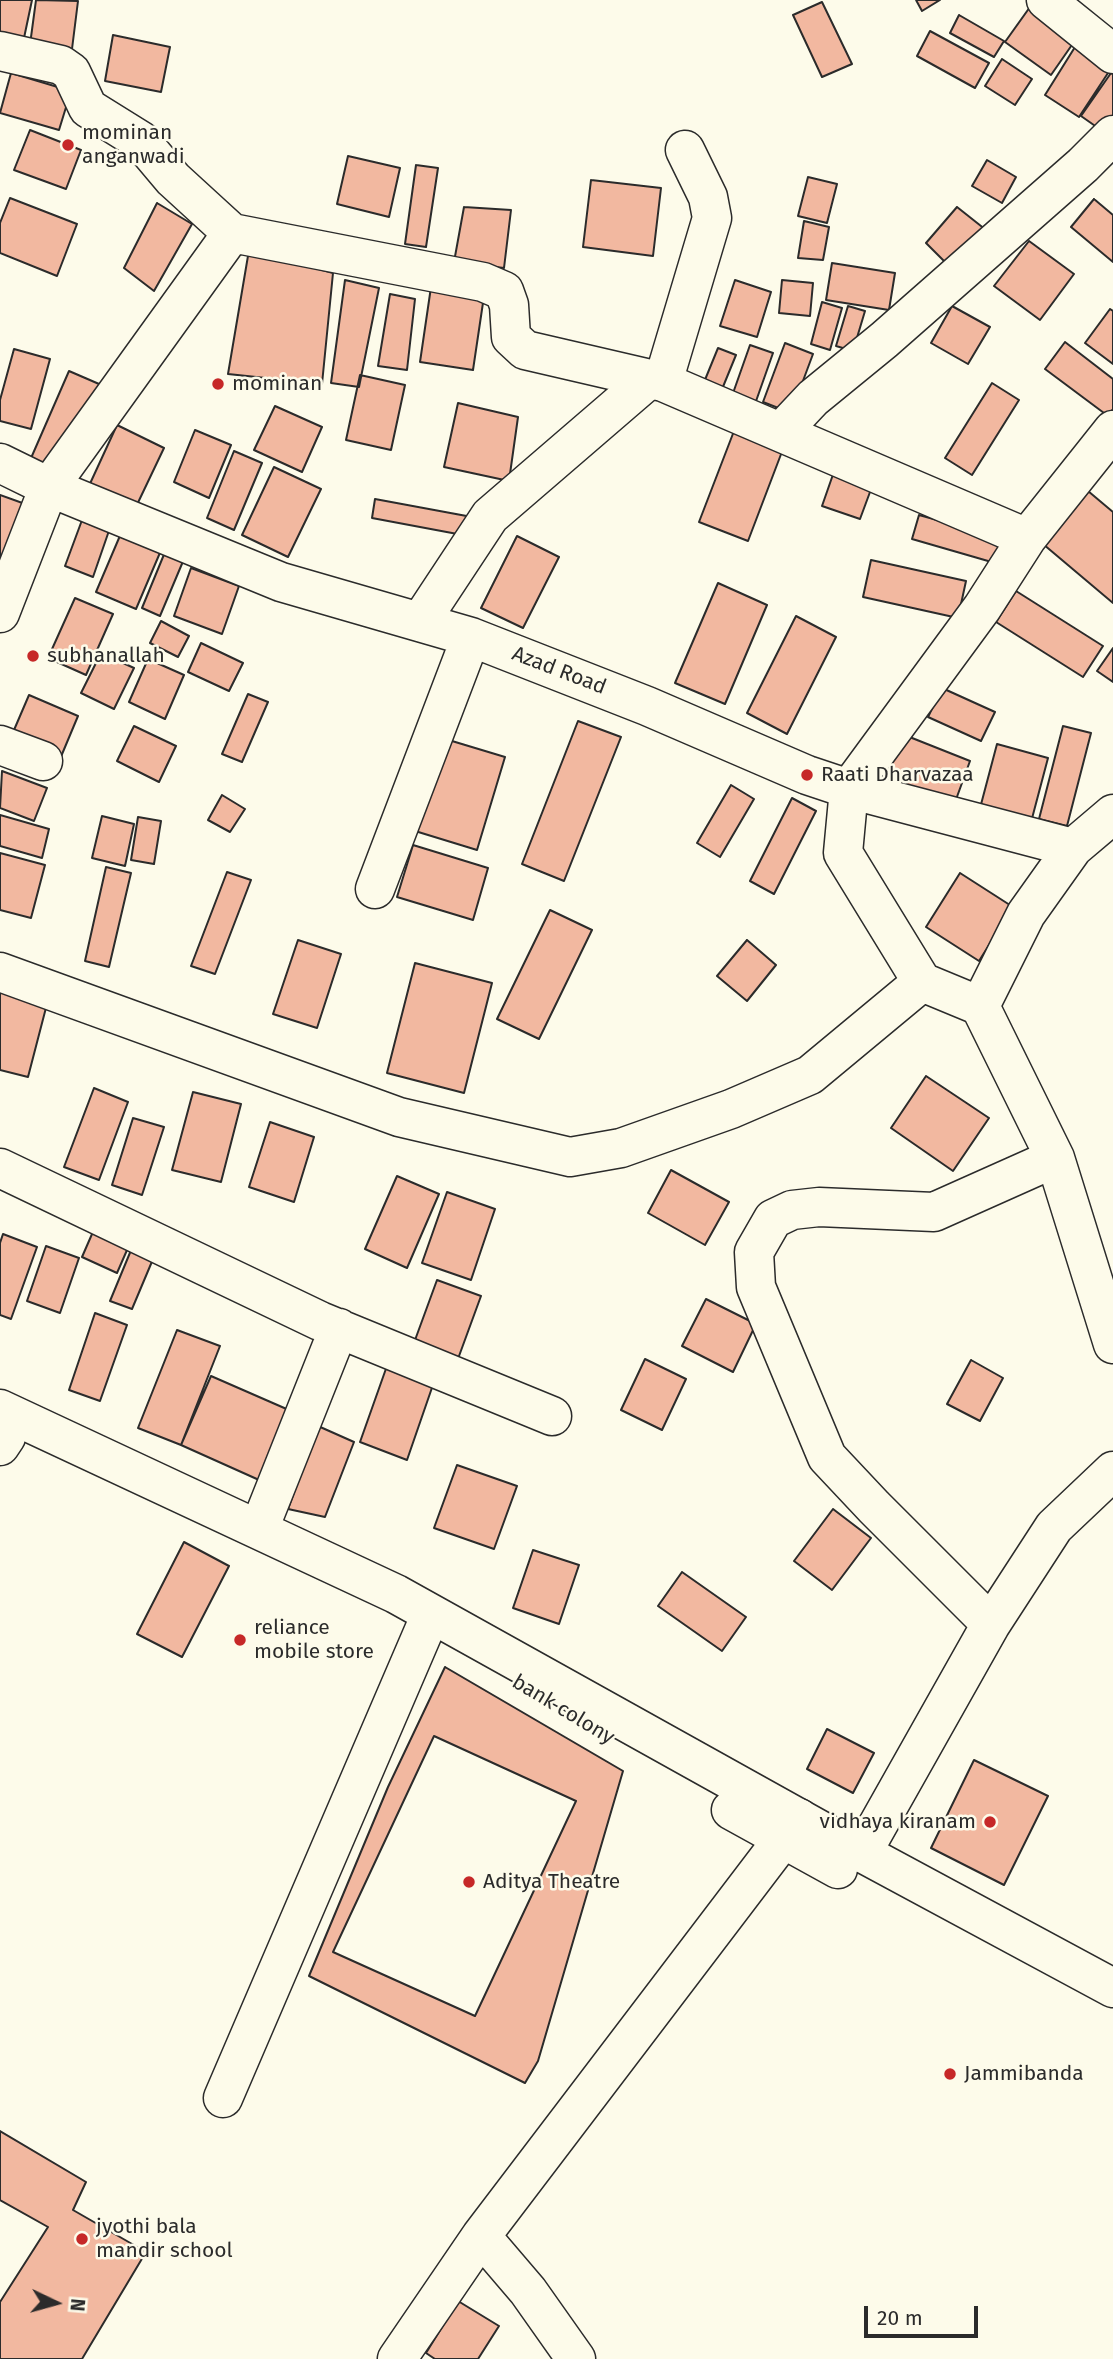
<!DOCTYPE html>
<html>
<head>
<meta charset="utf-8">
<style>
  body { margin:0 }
  #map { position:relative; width:1113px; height:2359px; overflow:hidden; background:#fdfbea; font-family:"Fira Sans",sans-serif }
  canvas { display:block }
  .north { position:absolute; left:21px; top:2268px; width:70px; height:70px; -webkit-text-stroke:5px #fdfbea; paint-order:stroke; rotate:95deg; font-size:19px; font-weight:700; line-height:28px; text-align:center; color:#2b2b2b }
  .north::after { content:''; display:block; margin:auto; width:24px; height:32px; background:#2b2b2b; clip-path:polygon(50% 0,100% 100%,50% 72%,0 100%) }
  .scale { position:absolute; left:864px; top:2306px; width:114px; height:32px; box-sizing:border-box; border:4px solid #2b2b2b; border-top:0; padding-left:9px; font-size:21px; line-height:24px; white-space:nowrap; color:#2b2b2b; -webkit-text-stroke:5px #fdfbea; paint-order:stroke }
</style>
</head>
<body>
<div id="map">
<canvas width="1113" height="2359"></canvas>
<div class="north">N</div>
<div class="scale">20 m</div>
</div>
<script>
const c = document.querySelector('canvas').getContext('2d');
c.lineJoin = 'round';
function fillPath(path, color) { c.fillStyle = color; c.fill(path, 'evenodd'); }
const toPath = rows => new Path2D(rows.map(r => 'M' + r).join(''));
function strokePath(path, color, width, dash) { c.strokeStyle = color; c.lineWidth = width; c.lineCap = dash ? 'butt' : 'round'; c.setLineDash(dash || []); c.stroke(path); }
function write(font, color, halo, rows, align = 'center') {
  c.font = font + ' "Fira Sans",sans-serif'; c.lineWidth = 5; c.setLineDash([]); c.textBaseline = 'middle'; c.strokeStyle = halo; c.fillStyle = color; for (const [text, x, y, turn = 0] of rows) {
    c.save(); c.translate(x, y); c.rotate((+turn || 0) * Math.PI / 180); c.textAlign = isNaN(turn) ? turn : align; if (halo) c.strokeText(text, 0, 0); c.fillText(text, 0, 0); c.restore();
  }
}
const building = toPath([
  [0,0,32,0,24,38,0,33,0,0],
  [36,0,78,1,71,57,29,52,36,0],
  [916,0,940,0,922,11,916,0],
  [1035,0,1083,29,1051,75,1005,42,1035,0],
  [822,2,852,64,822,77,793,15,822,2],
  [959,15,1004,41,994,57,950,33,959,15],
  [930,31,989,63,975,88,917,56,930,31],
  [113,35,170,47,161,92,105,81,113,35],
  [1075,47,1110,70,1079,117,1045,95,1075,47],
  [1002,59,1032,79,1015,105,985,86,1002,59],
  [11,73,71,91,59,130,0,113,11,73],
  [1111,73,1113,74,1113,128,1108,135,1081,116,1111,73],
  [30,130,81,150,66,189,14,170,30,130],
  [348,156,400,168,389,217,337,204,348,156],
  [987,160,1016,177,1002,203,972,186,987,160],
  [416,165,438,168,426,247,405,244,416,165],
  [808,177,837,184,827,223,798,216,808,177],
  [591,180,661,188,653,256,583,247,591,180],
  [10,198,77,224,57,276,0,253,0,223,10,198],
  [1094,199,1113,215,1113,262,1071,227,1094,199],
  [157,203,192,224,154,291,124,268,157,203],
  [464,207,511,210,504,268,454,262,464,207],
  [957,207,1010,249,971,288,926,243,957,207],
  [804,221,829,227,823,260,798,258,804,221],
  [1029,241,1074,274,1040,320,994,286,1029,241],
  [249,250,333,273,322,384,228,374,249,250],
  [832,263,895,273,889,310,826,300,832,263],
  [345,280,379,288,359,387,331,383,345,280],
  [735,280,771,292,757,337,720,326,735,280],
  [782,280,813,283,810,316,779,313,782,280],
  [431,287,484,296,473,370,420,362,431,287],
  [390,294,415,299,407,370,378,366,390,294],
  [822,302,842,308,830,350,811,344,822,302],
  [848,306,865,311,853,351,836,346,848,306],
  [952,306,990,327,968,364,931,343,952,306],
  [1110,309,1113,311,1113,364,1085,343,1110,309],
  [1065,342,1113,379,1113,409,1108,416,1045,369,1065,342],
  [785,343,813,354,791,413,763,402,785,343],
  [750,345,773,353,755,404,732,396,750,345],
  [718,348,736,355,718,399,700,392,718,348],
  [14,349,50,359,31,429,0,421,0,400,14,349],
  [69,371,106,387,50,468,28,465,69,371],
  [360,375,405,385,391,450,346,440,360,375],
  [992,383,1019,400,972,475,945,458,992,383],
  [458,403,518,417,509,481,444,467,458,403],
  [275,406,322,427,302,472,254,450,275,406],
  [117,425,164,448,134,511,88,488,117,425],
  [195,430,231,445,209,498,174,482,195,430],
  [734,431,783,449,748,541,699,522,734,431],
  [844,443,883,457,860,519,822,506,844,443],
  [234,451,262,463,234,530,207,518,234,451],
  [274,467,321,489,288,557,242,535,274,467],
  [1088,491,1113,512,1113,603,1043,544,1088,491],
  [0,495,28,505,0,586,0,495],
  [375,499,472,517,468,536,372,518,375,499],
  [85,512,112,522,93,577,65,566,85,512],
  [919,515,1002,538,995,563,912,539,919,515],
  [122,531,162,548,136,609,96,592,122,531],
  [517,536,559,557,523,628,481,608,517,536],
  [165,552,184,559,160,616,142,608,165,552],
  [871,560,966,581,958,618,863,597,871,560],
  [191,568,239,586,222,634,174,616,191,568],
  [718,583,767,605,725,704,675,683,718,583],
  [1016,591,1103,646,1083,677,996,622,1016,591],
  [75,598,113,614,86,675,48,658,75,598],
  [796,616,836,637,787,734,747,713,796,616],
  [161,621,189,636,178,657,150,643,161,621],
  [201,643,243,663,229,691,188,672,201,643],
  [1113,648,1113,682,1097,671,1113,648],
  [101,653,134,668,114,709,81,693,101,653],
  [148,659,184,675,165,719,129,702,148,659],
  [942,688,995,712,981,741,928,717,942,688],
  [248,694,268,702,242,762,222,754,248,694],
  [29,695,78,716,60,759,11,737,29,695],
  [578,721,621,737,564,881,522,864,578,721],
  [134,726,176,746,159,782,117,761,134,726],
  [1063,726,1091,733,1067,826,1039,819,1063,726],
  [902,734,970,761,954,805,885,778,902,734],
  [442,738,505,757,477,850,415,831,442,738],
  [997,744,1048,758,1030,826,979,812,997,744],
  [2,771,47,788,34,821,0,808,2,771],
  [731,785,754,799,720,857,697,843,731,785],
  [222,795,245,809,230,832,208,820,222,795],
  [792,798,816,811,774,894,750,881,792,798],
  [0,815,49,829,42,858,0,846,0,815],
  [102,816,134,824,125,866,92,858,102,816],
  [138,817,161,821,154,864,131,860,138,817],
  [413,845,488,868,473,920,397,897,413,845],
  [0,853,45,865,31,918,0,910,0,853],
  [106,867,131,873,109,967,85,961,106,867],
  [227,872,251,880,215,974,191,966,227,872],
  [960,873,1013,907,979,961,926,927,960,873],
  [550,910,592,930,539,1039,497,1019,550,910],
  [298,940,341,954,317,1028,273,1014,298,940],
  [747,940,776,965,747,1001,717,976,747,940],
  [415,963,492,983,464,1093,387,1073,415,963],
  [0,987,48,1000,28,1077,0,1070,0,987],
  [926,1076,989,1118,953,1171,891,1128,926,1076],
  [94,1088,128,1102,99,1180,64,1167,94,1088],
  [193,1092,241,1104,221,1182,172,1170,193,1092],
  [133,1118,164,1127,142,1195,112,1185,133,1118],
  [270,1122,314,1137,294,1202,249,1187,270,1122],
  [671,1170,729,1202,705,1245,648,1213,671,1170],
  [397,1176,439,1194,407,1268,365,1249,397,1176],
  [447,1192,495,1209,471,1280,422,1263,447,1192],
  [99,1218,134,1234,117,1273,82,1257,99,1218],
  [3,1234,37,1247,11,1319,0,1315,0,1243,3,1234],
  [134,1243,156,1252,132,1309,110,1301,134,1243],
  [46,1246,79,1258,60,1313,27,1301,46,1246],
  [437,1280,481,1296,455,1367,411,1351,437,1280],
  [706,1299,756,1324,733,1372,682,1346,706,1299],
  [95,1313,127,1325,100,1401,69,1390,95,1313],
  [177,1330,220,1346,181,1445,138,1428,177,1330],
  [645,1359,686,1379,662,1430,621,1410,645,1359],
  [971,1360,1003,1378,980,1421,947,1404,971,1360],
  [388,1363,435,1379,407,1460,360,1442,388,1363],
  [211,1376,298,1414,268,1484,181,1445,211,1376],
  [318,1426,354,1442,325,1517,288,1509,318,1426],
  [457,1465,517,1486,494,1549,434,1528,457,1465],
  [833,1509,871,1538,832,1590,794,1561,833,1509],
  [184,1542,229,1566,182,1657,137,1634,184,1542],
  [533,1550,579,1565,559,1624,513,1608,533,1550],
  [682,1572,746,1617,722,1651,658,1606,682,1572],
  [445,1667,623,1771,538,2061,525,2083,309,1976,388,1787,445,1667],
  [827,1729,874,1753,853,1793,807,1769,827,1729],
  [434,1736,576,1801,475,2016,333,1952,434,1736],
  [974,1760,1048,1796,1004,1885,931,1848,974,1760],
  [0,2131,86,2182,73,2210,146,2252,82,2359,0,2359,0,2302,48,2227,0,2200,0,2131],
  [458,2301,499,2326,478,2359,435,2359,426,2353,458,2301]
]);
fillPath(building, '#f2b8a0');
strokePath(building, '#2b2b2b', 2);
const minor = toPath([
  [1046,0,1113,54],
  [0,51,61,65,71,72,88,108,141,141,173,179,232,233,483,282,504,291,509,305,511,337,525,350,663,382,1027,538],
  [663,382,712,218,708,197,685,150],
  [1113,430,1027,538,982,608,849,789,843,853,922,982,980,1006,1055,1158,1113,1344],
  [781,432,813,398,884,340,1083,165,1113,135],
  [0,463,49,487,281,582,471,637,647,706,807,775,849,789,1073,848,1113,814],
  [0,613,49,487,232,233],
  [420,622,490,516,649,379],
  [0,745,43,761],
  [375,889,471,637],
  [0,972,399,1117,570,1157,621,1148,731,1109,810,1075,922,982],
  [980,1006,1026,914,1073,848],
  [0,1168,320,1321,552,1416],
  [0,1446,6,1437],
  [259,1529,339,1328],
  [991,1624,874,1507,827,1457,756,1287,754,1252,773,1219,792,1210,819,1207,934,1212,1055,1158],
  [862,1853,991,1624,1054,1527,1113,1471],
  [223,2098,425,1628],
  [481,2236,528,2291,576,2359],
  [397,2359,481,2236,799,1818]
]);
const major = toPath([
  [0,1409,396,1594,827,1834,1113,1988],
  [731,1810,838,1869]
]);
strokePath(minor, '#2b2b2b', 41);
strokePath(major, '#2b2b2b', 41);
strokePath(minor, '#fdfbea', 38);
strokePath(major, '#fdfbea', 38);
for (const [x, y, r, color] of [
  [68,145,7,"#c62828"],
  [218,384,7,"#c62828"],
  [33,656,7,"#c62828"],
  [807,775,7,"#c62828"],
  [240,1640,7,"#c62828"],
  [990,1822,7,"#c62828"],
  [469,1882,7,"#c62828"],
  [950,2074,7,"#c62828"],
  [82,2239,7,"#c62828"]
]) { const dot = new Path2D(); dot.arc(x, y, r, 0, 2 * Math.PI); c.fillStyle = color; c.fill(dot); strokePath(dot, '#fdfbea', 2.5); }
write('21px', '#2b2b2b', '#fdfbea', [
  ["mominan",82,133],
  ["anganwadi",82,157],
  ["mominan",232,384],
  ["subhanallah",47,656],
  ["Raati Dharvazaa",821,775],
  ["reliance",254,1628],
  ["mobile store",254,1652],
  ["vidhaya kiranam",976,1822,"right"],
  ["Aditya Theatre",483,1882],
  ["Jammibanda",964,2074],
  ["jyothi bala",96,2227],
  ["mandir school",96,2251]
], 'left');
write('21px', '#2b2b2b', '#fdfbea', [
  ["Azad Road",559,671,21],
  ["bank colony",563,1710,31]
]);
</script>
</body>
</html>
